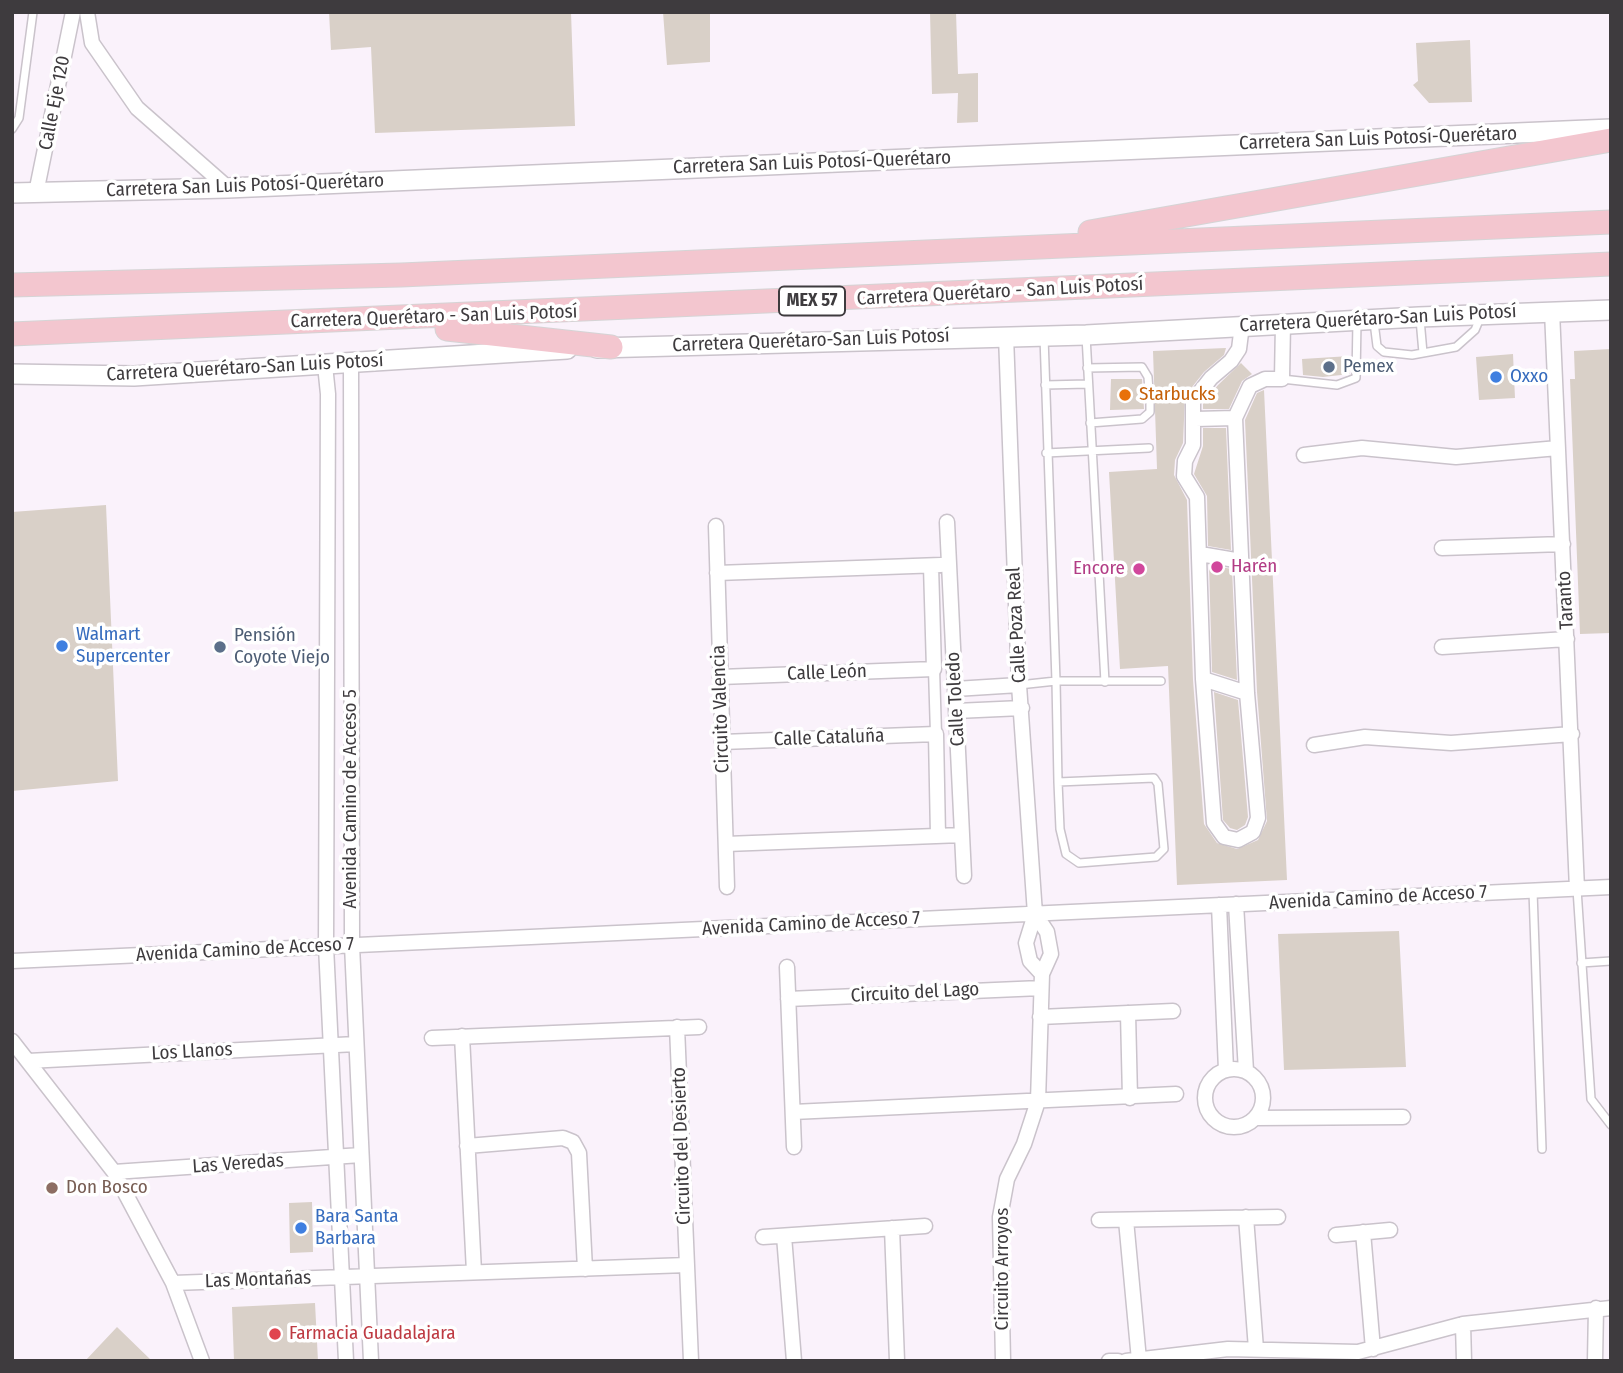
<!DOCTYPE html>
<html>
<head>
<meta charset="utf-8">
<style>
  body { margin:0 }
  #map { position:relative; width:1623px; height:1373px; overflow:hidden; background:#faf2fb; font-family:"Fira Sans Condensed",sans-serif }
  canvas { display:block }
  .frame { position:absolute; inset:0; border:14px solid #3e3b3e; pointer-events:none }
</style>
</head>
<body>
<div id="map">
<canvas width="1623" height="1373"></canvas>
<div class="frame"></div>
</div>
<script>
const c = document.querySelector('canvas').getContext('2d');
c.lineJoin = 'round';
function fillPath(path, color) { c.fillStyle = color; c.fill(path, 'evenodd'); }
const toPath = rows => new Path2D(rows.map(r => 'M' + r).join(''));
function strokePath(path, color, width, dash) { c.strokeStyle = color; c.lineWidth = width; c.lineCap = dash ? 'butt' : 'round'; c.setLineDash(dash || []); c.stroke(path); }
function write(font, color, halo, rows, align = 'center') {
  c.font = font + ' "Fira Sans Condensed",sans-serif'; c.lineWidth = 7; c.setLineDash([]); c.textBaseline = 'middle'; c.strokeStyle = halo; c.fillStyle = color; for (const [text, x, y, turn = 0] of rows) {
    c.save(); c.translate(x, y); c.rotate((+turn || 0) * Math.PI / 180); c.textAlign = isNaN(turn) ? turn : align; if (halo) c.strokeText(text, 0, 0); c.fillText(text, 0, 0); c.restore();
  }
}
fillPath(toPath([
  [329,12,571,12,575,126,375,133,371,47,331,50],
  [663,12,710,12,710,62,667,65],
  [930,12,956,12,958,74,978,73,978,122,957,123,958,93,932,94],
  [1470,40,1472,102,1429,103,1413,85,1418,81,1416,43],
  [1226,348,1224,355,1204,372,1185,396,1183,443,1175,460,1174,475,1187,500,1193,680,1204,824,1217,843,1237,849,1258,840,1267,821,1257,692,1245,420,1257,393,1264,390,1287,880,1177,885,1168,666,1120,669,1109,472,1157,469,1153,351],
  [1611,349,1611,633,1580,634,1570,379,1575,379,1574,351],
  [1513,354,1515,398,1479,400,1476,357],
  [1350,356,1350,374,1323,377,1303,375,1302,359],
  [1241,363,1252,374,1242,381,1229,409,1203,409,1203,404,1218,385],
  [1111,379,1142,379,1144,409,1110,410],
  [1203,428,1226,428,1231,550,1208,546,1207,496,1194,474,1203,446],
  [106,505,118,781,12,791,12,512],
  [1209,565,1232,569,1237,680,1212,672],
  [1214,692,1238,700,1248,817,1245,825,1237,830,1230,828,1223,820],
  [1399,931,1406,1067,1284,1070,1278,934],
  [312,1202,313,1252,290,1253,289,1203],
  [315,1303,318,1361,234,1361,232,1307],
  [117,1327,152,1361,85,1361]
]), '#d9d0c8');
const service = toPath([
  [12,129,19,118,33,12],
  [1420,319,1423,353],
  [1374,322,1377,346,1384,352,1412,355,1456,347,1475,330,1480,318],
  [1086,336,1105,682],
  [1044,337,1056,681,1161,681],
  [1087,368,1142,367,1148,377,1150,404,1150,412,1142,419,1090,423],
  [1282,379,1337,385,1356,378,1357,321],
  [1045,385,1088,384],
  [1046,453,1149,448],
  [1019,685,1056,681,1058,782,1060,829,1066,854,1079,863,1156,857,1164,849,1158,784,1154,778,1058,782],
  [1577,889,1591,1099,1611,1125],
  [1533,891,1542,1149],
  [1581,963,1611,961]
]);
const pedestrian = toPath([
  [934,669,936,734]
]);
const minor = toPath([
  [87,12,92,43,137,108,228,188],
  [36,193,73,12],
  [1552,311,1577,889],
  [1242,325,1239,349,1231,361,1211,378,1193,401,1193,445,1185,461,1184,476,1197,497,1203,679,1214,823,1224,837,1238,840,1253,832,1258,818,1247,693,1235,418,1250,386,1265,379,1282,379,1283,323],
  [1006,336,1019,685,1035,914,1026,943,1030,961,1042,974],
  [351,363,352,945,371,1361],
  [325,365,328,394,326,946,346,1361],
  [1195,419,1235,418],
  [1304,455,1362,448,1456,457,1558,448],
  [947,522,964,876],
  [716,526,727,887],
  [1442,548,1563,544],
  [1200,554,1241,561],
  [717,573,941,565],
  [1442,647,1567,639],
  [720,677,934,669,931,566],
  [1203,679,1247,693],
  [955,689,1019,685],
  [956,711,1022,708],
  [722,742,936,734,938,836],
  [1314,745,1365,737,1451,743,1572,734],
  [726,844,962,835],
  [1236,904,1246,1071],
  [1219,905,1226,1070],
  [12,961,1611,887],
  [787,967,794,1147],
  [788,999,1041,988],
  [1128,1013,1130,1098],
  [1040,1017,1173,1011],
  [677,1027,691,1361],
  [462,1036,474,1272],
  [432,1038,699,1027],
  [12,1041,114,1172,173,1283,202,1361],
  [28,1061,356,1044],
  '1205 1098a29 29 0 1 1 58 0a29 29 0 1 1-58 0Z',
  [793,1112,1176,1094],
  [1256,1118,1403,1117],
  [467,1146,563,1138,573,1142,579,1153,585,1269],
  [114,1172,361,1155],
  [1246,1217,1256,1349],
  [1099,1220,1278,1217],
  [1126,1220,1139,1360],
  [892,1228,897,1361],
  [1363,1232,1373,1349],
  [1336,1235,1390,1230],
  [784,1236,794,1361],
  [763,1237,925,1226],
  [173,1283,687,1265],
  [1463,1324,1464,1361],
  [1003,1361,1000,1217,1007,1179,1024,1144,1038,1101,1042,974,1051,954,1047,932,1035,914],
  [1109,1361,1118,1361],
  [1126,1361,1228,1349,1358,1352,1463,1324,1611,1308],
  [1595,1361,1596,1308]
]);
const secondary = toPath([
  [12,193,228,188,1611,129],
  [597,348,1086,335,1419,317,1611,310],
  [12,374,134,376,567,349]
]);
const trunk = toPath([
  [1090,232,1611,140],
  [12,285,401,275,1611,222],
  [447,329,611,347],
  [12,334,1611,264]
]);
strokePath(service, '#cac3cb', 10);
strokePath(pedestrian, '#cac3cb', 13);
strokePath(minor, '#cac3cb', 17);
strokePath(secondary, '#cac3cb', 22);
strokePath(trunk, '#d5d4d5', 25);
strokePath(service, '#fff', 7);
strokePath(pedestrian, '#fff', 10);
strokePath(minor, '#fff', 14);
strokePath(secondary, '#fff', 19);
strokePath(trunk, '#f3c6cf', 23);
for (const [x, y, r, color] of [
  [1329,367,7,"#5c6f8a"],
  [1496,377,7,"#3f7fe0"],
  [1125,395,7,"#e8710a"],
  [1217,567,7,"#d1479c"],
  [1139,569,7,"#d1479c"],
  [62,646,7,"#3f7fe0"],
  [220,647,7,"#5c6f8a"],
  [52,1188,7,"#8d6e63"],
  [301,1228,7,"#3f7fe0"],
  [275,1334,7,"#e0444e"]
]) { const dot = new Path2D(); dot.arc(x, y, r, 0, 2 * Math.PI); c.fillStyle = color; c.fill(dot); strokePath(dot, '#fff', 2.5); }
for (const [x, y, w] of [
  [812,301,66]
]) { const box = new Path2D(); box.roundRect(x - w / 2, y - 14.5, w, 29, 5); c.fillStyle = '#fff'; c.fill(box); strokePath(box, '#3e3b3e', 2); }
write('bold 18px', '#3e3b3e', null, [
  ["MEX 57",812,301]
]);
write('19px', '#3e3b3e', '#fff', [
  ["Calle Eje 120",55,103,-79],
  ["Carretera San Luis Potosí-Querétaro",1378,139,-2],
  ["Carretera San Luis Potosí-Querétaro",812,163,-2],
  ["Carretera San Luis Potosí-Querétaro",245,186,-2],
  ["Carretera Querétaro - San Luis Potosí",1000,292,-3],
  ["Carretera Querétaro - San Luis Potosí",434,317,-2],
  ["Carretera Querétaro-San Luis Potosí",1378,319,-3],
  ["Carretera Querétaro-San Luis Potosí",811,341,-2],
  ["Carretera Querétaro-San Luis Potosí",245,368,-3],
  ["Taranto",1566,600,-93],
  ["Calle Poza Real",1017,625,-93],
  ["Calle León",827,673,-2],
  ["Calle Toledo",956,699,-93],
  ["Circuito Valencia",721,709,-92],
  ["Calle Cataluña",829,738,-2],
  ["Avenida Camino de Acceso 5",351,799,-90],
  ["Avenida Camino de Acceso 7",1378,898,-3],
  ["Avenida Camino de Acceso 7",811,924,-3],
  ["Avenida Camino de Acceso 7",245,950,-3],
  ["Circuito del Lago",915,993,-3],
  ["Los Llanos",192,1052,-3],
  ["Circuito del Desierto",682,1146,-92],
  ["Las Veredas",238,1164,-4],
  ["Circuito Arroyos",1003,1269,-90],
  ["Las Montañas",258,1280,-2]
]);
write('19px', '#4e5e75', '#fff', [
  ["Pemex",1343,367],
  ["Pensión",234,636],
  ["Coyote Viejo",234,658]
], 'left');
write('19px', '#366cbe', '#fff', [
  ["Oxxo",1510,377],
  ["Walmart",76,635],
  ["Supercenter",76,657],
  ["Bara Santa",315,1217],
  ["Barbara",315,1239]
], 'left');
write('19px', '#c56008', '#fff', [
  ["Starbucks",1139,395]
], 'left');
write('19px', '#b23c85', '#fff', [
  ["Harén",1231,567],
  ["Encore",1125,569,"right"]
], 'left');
write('19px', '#785e54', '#fff', [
  ["Don Bosco",66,1188]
], 'left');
write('19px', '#be3a42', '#fff', [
  ["Farmacia Guadalajara",289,1334]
], 'left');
</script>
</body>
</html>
